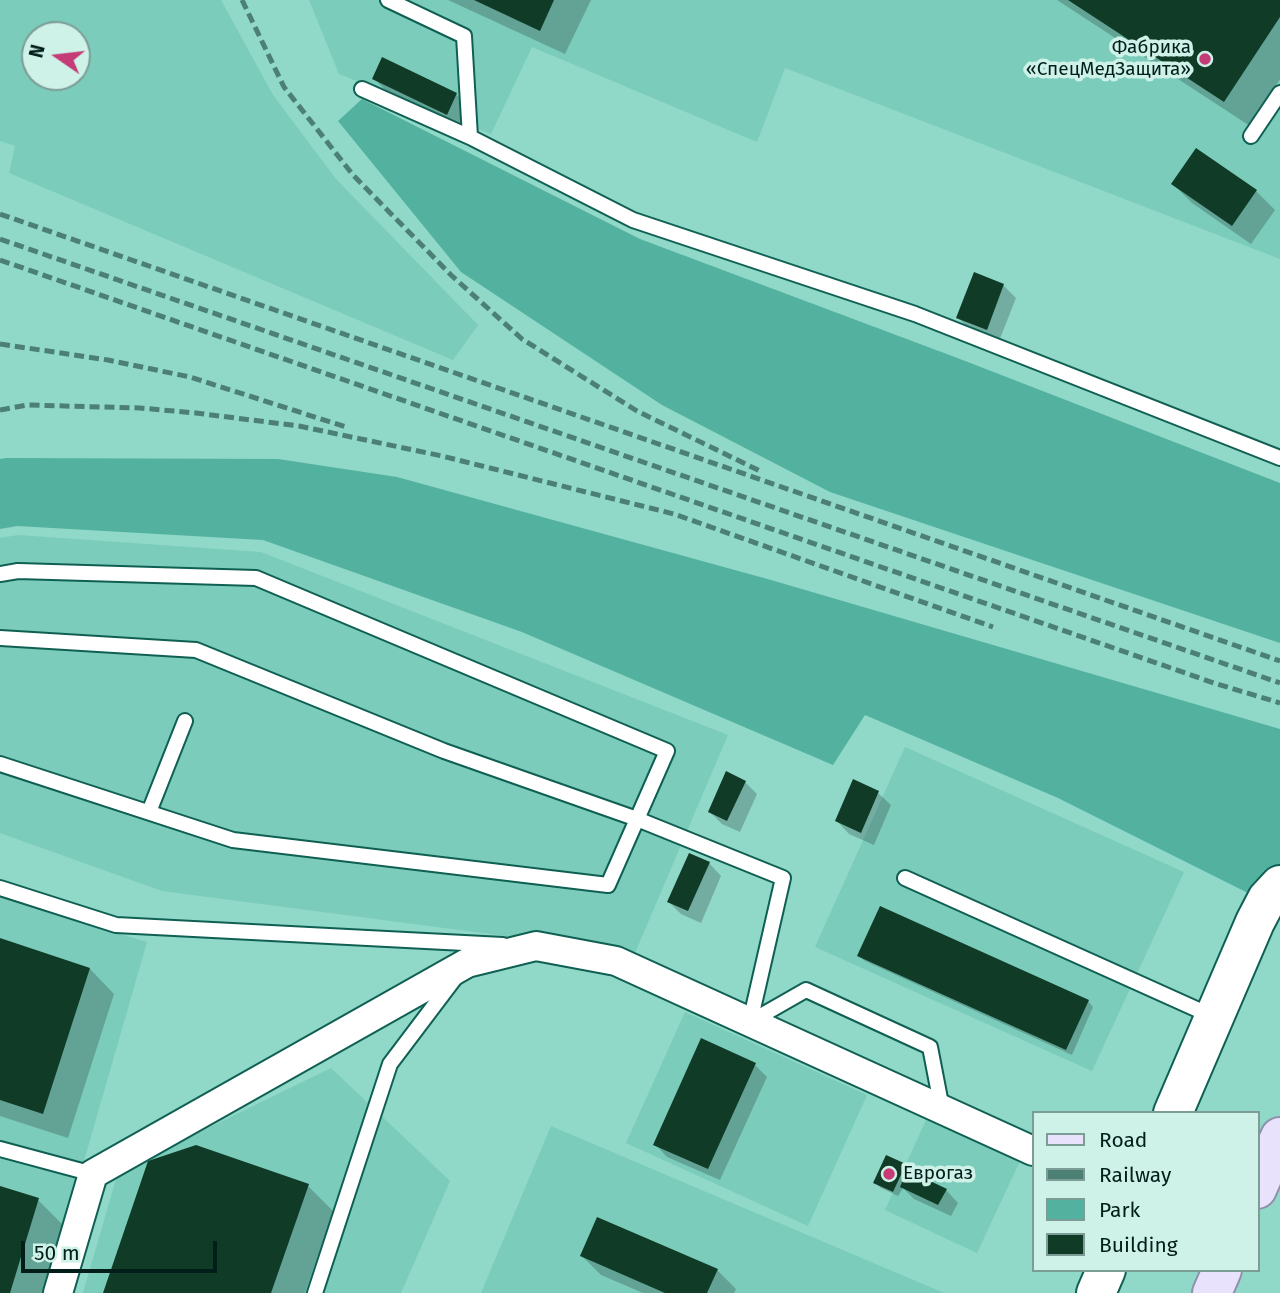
<!DOCTYPE html>
<html>
<head>
<meta charset="utf-8">
<style>
  body { margin:0 }
  #map { position:relative; width:1280px; height:1293px; overflow:hidden; background:#90d8c8; font-family:"Fira Sans",sans-serif }
  canvas { display:block }
  .legend { position:absolute; left:1032px; top:1111px; width:228px; height:161px; box-sizing:border-box; background:#cef1e8; border:2px solid #7c9d95; margin:0; padding:9px 12px; list-style:none; font-size:21px; color:#011e19 }
  .legend li { display:flex; align-items:center; gap:14px; height:35px }
  .legend b { width:35px; border:2px solid #7c9d95 }
  .north { position:absolute; left:21px; top:21px; width:70px; height:70px; box-sizing:border-box; background:#cef1e8; border:2px solid #7c9d95; border-radius:50%; rotate:284deg; font-size:19px; font-weight:700; line-height:28px; text-align:center; color:#011e19 }
  .north::after { content:''; display:block; margin:auto; width:24px; height:32px; background:#c43b75; clip-path:polygon(50% 0,100% 100%,50% 72%,0 100%) }
  .scale { position:absolute; left:21px; top:1241px; width:196px; height:32px; box-sizing:border-box; border:4px solid #011e19; border-top:0; padding-left:9px; font-size:21px; line-height:24px; white-space:nowrap; color:#011e19; -webkit-text-stroke:5px #cef1e8; paint-order:stroke }
</style>
</head>
<body>
<div id="map">
<canvas width="1280" height="1293"></canvas>
<ul class="legend">
<li><b style="height:9px;background:#e9e2fd"></b>Road</li>
<li><b style="height:9px;background:#4c8075"></b>Railway</li>
<li><b style="height:19px;background:#53b19f"></b>Park</li>
<li><b style="height:19px;background:#103b26"></b>Building</li>
</ul>
<div class="north">N</div>
<div class="scale">50 m</div>
</div>
<script>
const c = document.querySelector('canvas').getContext('2d');
c.lineJoin = 'round';
function fillPath(path, color) { c.fillStyle = color; c.fill(path, 'evenodd'); }
const toPath = rows => new Path2D(rows.map(r => 'M' + r).join(''));
function strokePath(path, color, width, dash) { c.strokeStyle = color; c.lineWidth = width; c.lineCap = dash ? 'butt' : 'round'; c.setLineDash(dash || []); c.stroke(path); }
function write(font, color, halo, rows, align = 'center') {
  c.font = font + ' "Fira Sans",sans-serif'; c.lineWidth = 7; c.setLineDash([]); c.textBaseline = 'middle'; c.strokeStyle = halo; c.fillStyle = color; for (const [text, x, y, turn = 0] of rows) {
    c.save(); c.translate(x, y); c.rotate((+turn || 0) * Math.PI / 180); c.textAlign = isNaN(turn) ? turn : align; if (halo) c.strokeText(text, 0, 0); c.fillText(text, 0, 0); c.restore();
  }
}
fillPath(toPath([
  [0,0,221,0,273,95,336,179,478,325,453,360,9,173,15,146,0,141],
  [35,35,77,35,77,77,35,77],
  [309,0,1280,0,1280,259,785,68,757,142,532,47,491,134,339,74],
  [18,535,261,552,728,735,635,953,162,891,0,833,0,538],
  [905,747,1184,872,1092,1071,815,947],
  [0,898,147,942,46,1293,0,1293],
  [685,1012,867,1095,808,1226,626,1143],
  [331,1068,450,1181,401,1293,83,1293,118,1172],
  [927,1118,1020,1161,977,1253,885,1210],
  [551,1126,944,1293,481,1293]
]), '#7bccbb');
fillPath(toPath([
  [362,99,640,239,960,359,1280,483,1280,643,830,492,662,405,461,272,338,121],
  [6,458,278,459,397,477,771,580,1280,729,1280,864,1250,894,1058,798,865,715,833,765,522,632,263,540,17,526,0,529,0,459]
]), '#53b19f');
fillPath(toPath([
  [448,0,591,0,565,54],
  [1057,0,1280,0,1280,79,1250,126],
  [374,78,456,94,468,107,459,126,386,91],
  [1173,184,1256,191,1275,210,1251,244,1192,203],
  [1003,285,1016,298,999,341,971,330,958,318],
  [745,782,757,794,740,832,722,824,710,812],
  [854,782,878,793,891,805,874,845,849,834,837,821],
  [709,863,721,876,701,923,681,914,669,902],
  [0,940,90,969,114,994,68,1138,0,1116],
  [859,956,1088,1001,1093,1007,1072,1055,865,961],
  [755,1065,767,1077,720,1180,667,1157,655,1144],
  [196,1147,308,1186,333,1211,305,1293,105,1293],
  [905,1166,909,1173,946,1190,958,1203,951,1216,914,1199,903,1188,898,1196,881,1188,875,1182],
  [0,1188,38,1200,63,1225,42,1293,0,1293],
  [582,1256,717,1270,736,1289,734,1293,643,1293,601,1275]
]), '#0003');
fillPath(toPath([
  [474,0,554,0,540,31],
  [1068,0,1280,0,1280,17,1224,102],
  [382,57,457,93,447,115,372,79],
  [1196,148,1257,190,1232,226,1171,184],
  [974,272,1004,284,987,330,956,318],
  [726,771,746,781,727,821,708,812],
  [853,779,879,791,861,833,835,821],
  [689,853,710,862,688,911,667,902],
  [880,906,1089,1000,1066,1050,857,956],
  [0,938,90,968,43,1114,0,1100],
  [701,1038,756,1063,708,1169,653,1145],
  [196,1145,309,1184,271,1293,103,1293,148,1161],
  [886,1155,906,1164,893,1192,873,1183],
  [907,1170,947,1189,938,1205,900,1187],
  [0,1186,39,1198,10,1293,0,1293],
  [597,1217,718,1269,707,1293,665,1293,580,1256]
]), '#103b26');
const lane = toPath([
  [388,0,464,36,470,137,633,220,915,314,1280,458],
  [362,89,470,137],
  [1251,136,1280,93],
  [0,574,18,571,256,578,667,751,608,885,233,840,0,764],
  [0,638,196,650,444,751,637,819,783,878,750,1022],
  [149,812,185,721],
  [905,878,1214,1017],
  [0,888,116,925,503,945],
  [750,1022,806,990,930,1047,942,1109],
  [0,1149,93,1174],
  [315,1293,390,1064,455,978]
]);
const street = toPath([
  [58,1293,93,1174,467,963,536,946,616,961,1033,1151]
]);
const secondary = toPath([
  [1173,1113,1255,922,1267,899,1280,885],
  [1096,1293,1106,1270]
]);
const primary = toPath([
  [1257,1189,1280,1137],
  [1212,1293,1222,1270]
]);
strokePath(lane, '#0f6053', 18);
strokePath(street, '#0f6053', 32);
strokePath(secondary, '#0f6053', 42);
strokePath(primary, '#8f90ac', 42);
strokePath(lane, '#fff', 14);
strokePath(street, '#fff', 28);
strokePath(secondary, '#fff', 38);
strokePath(primary, '#e9e2fd', 38);
strokePath(toPath([
  [242,0,284,87,353,175,451,275,522,339,637,411,760,471],
  [0,214,1280,661],
  [0,239,1280,683],
  [0,260,1214,683,1280,703],
  [0,344,108,360,190,377,346,427],
  [0,410,27,405,140,408,196,413,299,426,442,456,674,514,993,627]
]), '#4c8075', 5, [10, 5]);
for (const [x, y, r, color] of [
  [1205,59,7,"#c43b75"],
  [889,1174,7,"#c43b75"]
]) { const dot = new Path2D(); dot.arc(x, y, r, 0, 2 * Math.PI); c.fillStyle = color; c.fill(dot); strokePath(dot, '#cef1e8', 2.5); }
write('19px', '#011e19', '#cef1e8', [
  ["Фабрика",1191,48],
  ["«СпецМедЗащита»",1191,70],
  ["Еврогаз",903,1174,"left"]
], 'right');
</script>
</body>
</html>
